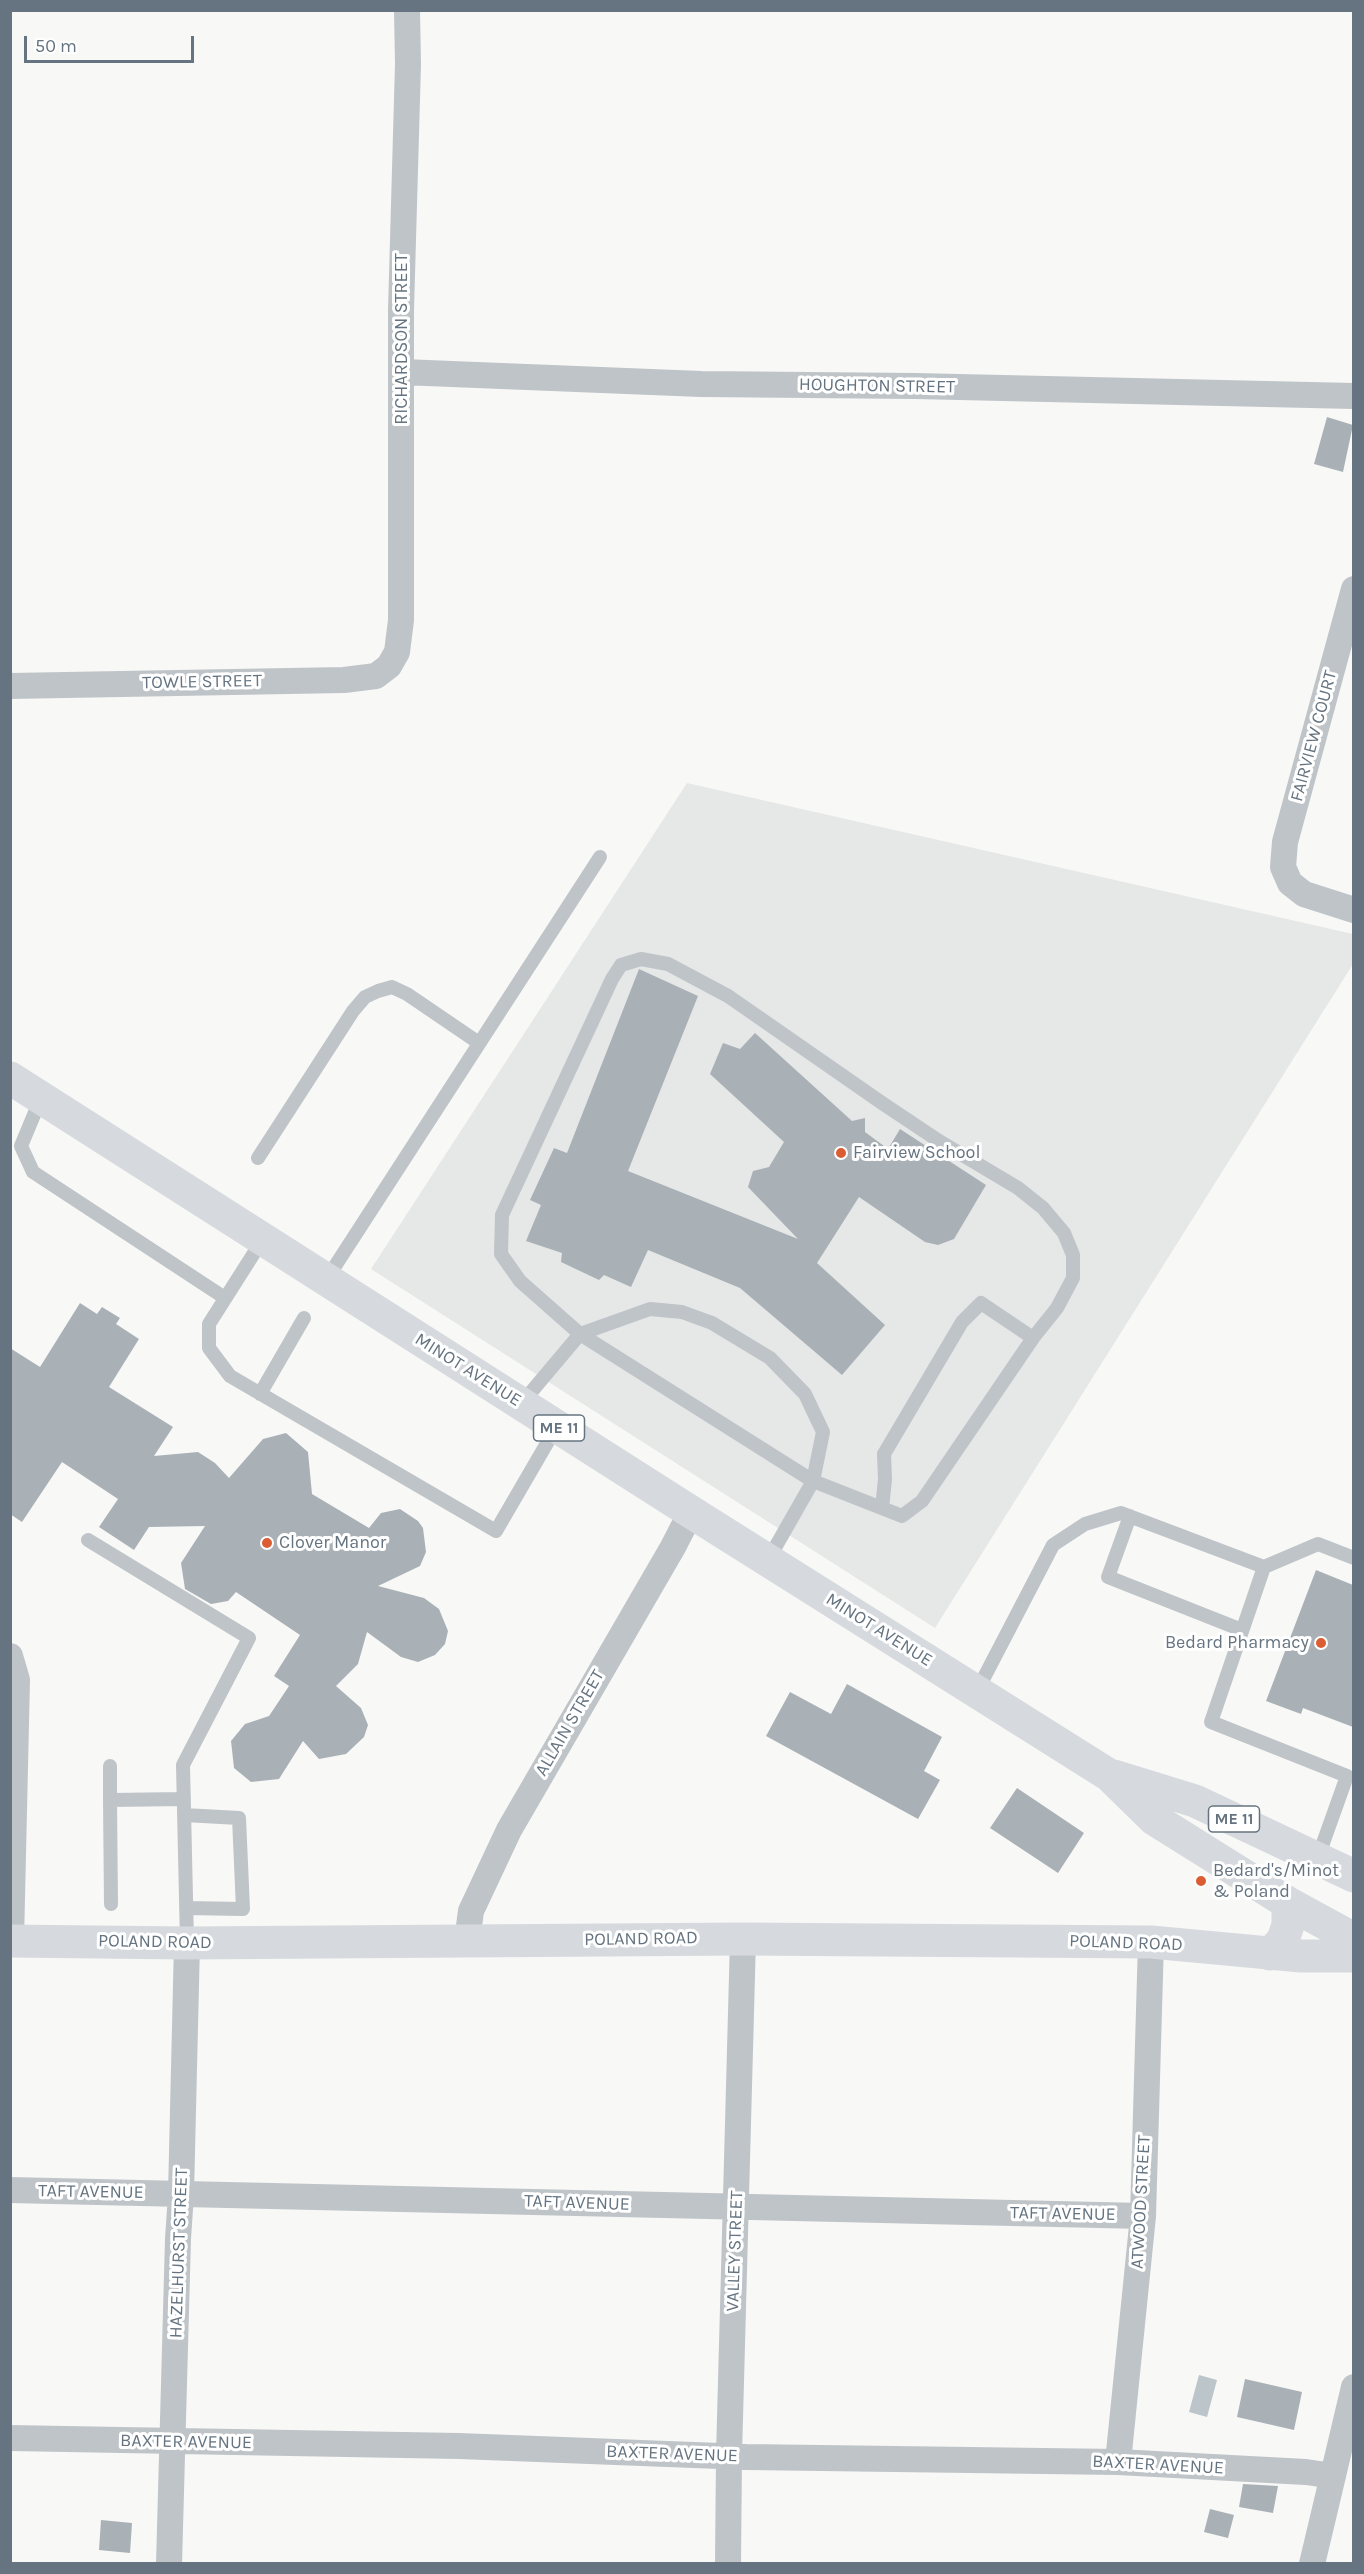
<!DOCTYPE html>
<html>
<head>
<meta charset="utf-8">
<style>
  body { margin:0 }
  #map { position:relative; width:1364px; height:2574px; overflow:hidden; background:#f8f8f6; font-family:Karla,sans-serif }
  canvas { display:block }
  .frame { position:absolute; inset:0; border:12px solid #657480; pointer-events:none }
  .scale { position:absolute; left:24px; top:36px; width:170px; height:27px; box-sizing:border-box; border:3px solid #657480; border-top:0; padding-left:8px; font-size:18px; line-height:21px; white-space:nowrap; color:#657480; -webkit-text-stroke:4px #fff; paint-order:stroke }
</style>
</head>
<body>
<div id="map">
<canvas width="1364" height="2574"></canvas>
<div class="frame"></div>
<div class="scale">50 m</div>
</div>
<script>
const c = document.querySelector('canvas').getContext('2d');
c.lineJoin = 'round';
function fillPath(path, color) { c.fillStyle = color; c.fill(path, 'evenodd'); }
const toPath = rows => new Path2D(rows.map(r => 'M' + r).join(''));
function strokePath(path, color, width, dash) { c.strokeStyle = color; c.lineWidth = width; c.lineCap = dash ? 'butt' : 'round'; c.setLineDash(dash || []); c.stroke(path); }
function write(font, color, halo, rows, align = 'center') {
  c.font = font + ' Karla,sans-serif'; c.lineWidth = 6; c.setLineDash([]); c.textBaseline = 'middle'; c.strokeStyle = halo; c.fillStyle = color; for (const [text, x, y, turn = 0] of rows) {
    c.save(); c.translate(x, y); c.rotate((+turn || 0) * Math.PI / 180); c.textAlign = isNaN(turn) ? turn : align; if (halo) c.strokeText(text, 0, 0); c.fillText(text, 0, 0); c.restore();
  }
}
fillPath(toPath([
  [687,783,1353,934,1353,964,935,1628,371,1269]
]), '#e6e7e7');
fillPath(toPath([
  [1199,2375,1217,2380,1207,2417,1189,2412]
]), '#bcc5ca');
fillPath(toPath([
  [1327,417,1353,425,1343,472,1314,464],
  [639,969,698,996,628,1171,798,1239,748,1187,753,1171,769,1167,784,1142,710,1074,723,1043,740,1049,755,1033,852,1121,865,1118,865,1132,888,1149,900,1129,986,1185,954,1239,938,1245,925,1242,859,1197,817,1263,885,1325,842,1375,740,1288,648,1250,631,1287,604,1275,599,1280,561,1262,562,1253,526,1241,541,1205,530,1200,554,1148,567,1153],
  [80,1303,97,1314,102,1307,120,1318,116,1324,139,1339,109,1387,173,1427,154,1456,198,1452,215,1463,229,1478,263,1439,286,1433,308,1452,312,1494,369,1528,381,1513,400,1509,418,1521,423,1528,426,1552,420,1566,378,1586,424,1598,439,1609,448,1631,445,1644,435,1655,418,1662,401,1657,367,1632,358,1664,336,1686,361,1708,368,1725,364,1737,346,1754,319,1759,303,1741,279,1779,251,1782,234,1768,231,1741,245,1724,269,1716,289,1686,274,1676,300,1635,236,1592,228,1601,211,1604,185,1589,181,1563,205,1526,149,1527,134,1550,99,1527,118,1499,62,1462,22,1522,10,1514,10,1348,40,1367],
  [1316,1570,1353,1585,1353,1727,1303,1708,1301,1714,1266,1701],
  [847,1684,942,1737,924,1771,940,1780,918,1819,766,1736,790,1692,831,1714],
  [1017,1788,1084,1833,1058,1873,990,1828],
  [1245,2379,1302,2392,1294,2430,1237,2417],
  [1243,2484,1278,2486,1273,2513,1239,2507],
  [1210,2509,1234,2515,1228,2538,1204,2532],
  [101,2520,132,2523,130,2553,99,2550]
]), '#a9b1b7');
strokePath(toPath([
  [41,1098,21,1146,33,1172,225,1298],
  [258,1158,353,1011,365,997,378,991,392,987,407,994,479,1043],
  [263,1239,209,1324,209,1348,230,1376,496,1531,557,1426],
  [326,1280,600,857],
  [260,1394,304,1318],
  [521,1404,580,1334,650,1309,682,1312,712,1323,770,1358,805,1394,823,1432,813,1481,768,1560],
  [882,1508,885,1479,884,1454,962,1322,981,1303,1033,1338,922,1501,902,1516,813,1481,580,1334,520,1281,501,1254,502,1215,612,979,621,965,641,959,668,964,728,996,882,1103,939,1141,1018,1188,1043,1208,1064,1233,1073,1255,1073,1278,1057,1308,1033,1338],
  [1130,1516,1108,1577,1242,1630],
  [88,1540,249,1638,183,1765,187,1943],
  [1264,1567,1211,1722,1347,1776,1317,1860],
  [977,1691,1053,1545,1085,1524,1121,1513,1264,1567,1318,1544,1354,1558],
  [110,1766,110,1800],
  [184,1815,239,1818,243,1909,186,1908],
  [111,1904,110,1800,184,1799]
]), '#bfc4c8', 14);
strokePath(toPath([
  [402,372,701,384,915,386,1354,396],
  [1354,589,1285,842,1283,867,1290,883,1304,894,1354,910],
  [10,686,344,680,376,676,389,666,397,652,401,620,401,310,408,64,407,10],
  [10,1656,17,1680,11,1941],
  [467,1941,471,1911,509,1830,673,1547,691,1512],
  [10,2190,1143,2216],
  [10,2438,459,2446,746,2457,1118,2462,1306,2472,1333,2476],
  [1118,2462,1143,2216,1151,1942],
  [169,2564,178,2239,181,2194,187,1943],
  [728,2564,729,2455,743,1939],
  [1312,2564,1354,2387]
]), '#bfc4c8', 26);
strokePath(toPath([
  [10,1941,187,1943,743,1939,1151,1942,1301,1956,1354,1956]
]), '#d6dade', 33);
strokePath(toPath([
  [10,1078,691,1512,1109,1775,1154,1819,1288,1903,1354,1939],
  [1114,1776,1195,1801,1354,1876],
  [1270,1954,1283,1940,1288,1925,1288,1903]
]), '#d6dade', 33);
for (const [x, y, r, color] of [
  [841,1153,6,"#db5d34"],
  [267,1543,6,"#db5d34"],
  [1321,1643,6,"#db5d34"],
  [1201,1881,6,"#db5d34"]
]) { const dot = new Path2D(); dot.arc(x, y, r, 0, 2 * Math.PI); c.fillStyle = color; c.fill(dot); strokePath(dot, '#fff', 2); }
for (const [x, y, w] of [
  [559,1428,51],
  [1234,1819,51]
]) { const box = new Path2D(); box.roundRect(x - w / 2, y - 13, w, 26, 4.5); c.fillStyle = '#fff'; c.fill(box); strokePath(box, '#657480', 1.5); }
write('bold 16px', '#657480', null, [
  ["ME 11",559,1428],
  ["ME 11",1234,1819]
]);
write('18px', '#657480', '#fff', [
  ["RICHARDSON STREET",402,339,-90],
  ["HOUGHTON STREET",877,386,1],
  ["TOWLE STREET",202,682,-1],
  ["FAIRVIEW COURT",1314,736,-75],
  ["MINOT AVENUE",468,1370,32],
  ["MINOT AVENUE",879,1630,32],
  ["ALLAIN STREET",570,1723,-60],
  ["POLAND ROAD",641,1939,-1],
  ["POLAND ROAD",155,1942,1],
  ["POLAND ROAD",1126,1943,2],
  ["TAFT AVENUE",91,2192,1],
  ["ATWOOD STREET",1141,2202,-87],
  ["TAFT AVENUE",577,2203,2],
  ["TAFT AVENUE",1063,2214,1],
  ["VALLEY STREET",735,2251,-88],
  ["HAZELHURST STREET",179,2253,-88],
  ["BAXTER AVENUE",186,2442,1],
  ["BAXTER AVENUE",672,2454,2],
  ["BAXTER AVENUE",1158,2465,3]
]);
write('18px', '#657480', '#fff', [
  ["Fairview School",853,1153],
  ["Clover Manor",279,1543],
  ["Bedard Pharmacy",1309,1643,"right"],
  ["Bedard's/Minot",1213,1871],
  ["& Poland",1213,1892]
], 'left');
</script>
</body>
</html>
